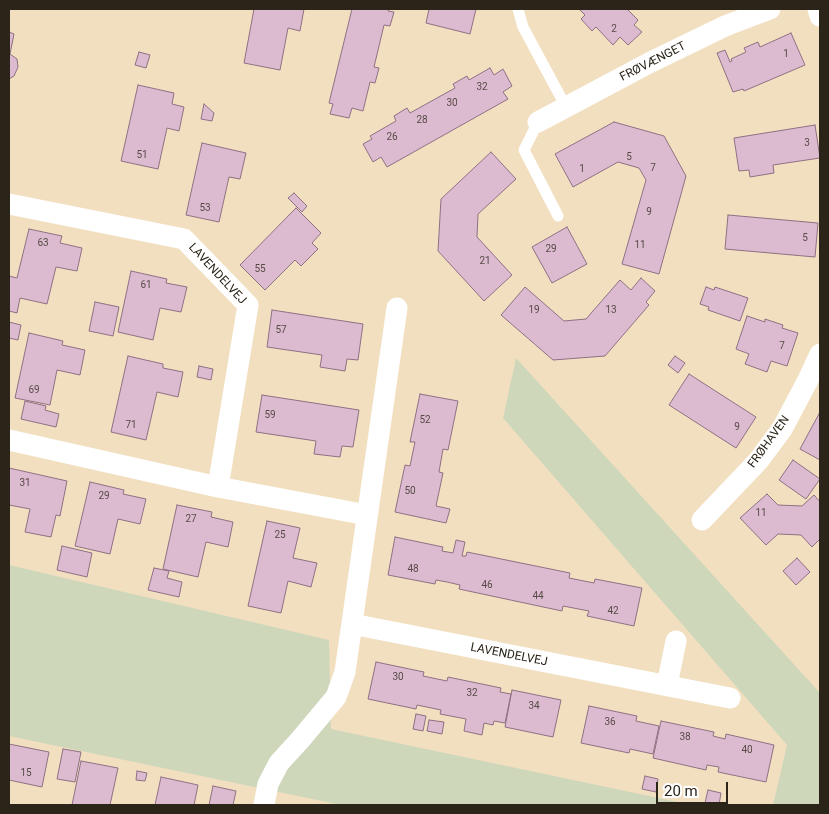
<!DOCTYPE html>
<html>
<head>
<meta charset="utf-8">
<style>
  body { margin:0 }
  #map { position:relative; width:829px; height:814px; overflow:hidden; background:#f2dfc0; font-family:Roboto,sans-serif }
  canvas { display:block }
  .frame { position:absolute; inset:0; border:10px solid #2b2418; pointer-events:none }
  .scale { position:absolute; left:656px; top:782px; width:72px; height:22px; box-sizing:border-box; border:2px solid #2b2418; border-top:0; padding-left:6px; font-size:15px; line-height:18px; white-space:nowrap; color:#2b2418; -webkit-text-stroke:4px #fff; paint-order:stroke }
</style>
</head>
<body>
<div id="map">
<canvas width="829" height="814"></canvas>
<div class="frame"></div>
<div class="scale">20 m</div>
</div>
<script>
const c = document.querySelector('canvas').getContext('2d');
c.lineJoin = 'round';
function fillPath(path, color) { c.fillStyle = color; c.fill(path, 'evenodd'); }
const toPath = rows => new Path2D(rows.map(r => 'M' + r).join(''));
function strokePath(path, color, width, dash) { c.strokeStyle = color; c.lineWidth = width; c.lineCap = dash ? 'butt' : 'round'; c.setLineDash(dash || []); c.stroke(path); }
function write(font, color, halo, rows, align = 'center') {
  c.font = font + ' Roboto,sans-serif'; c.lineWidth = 4.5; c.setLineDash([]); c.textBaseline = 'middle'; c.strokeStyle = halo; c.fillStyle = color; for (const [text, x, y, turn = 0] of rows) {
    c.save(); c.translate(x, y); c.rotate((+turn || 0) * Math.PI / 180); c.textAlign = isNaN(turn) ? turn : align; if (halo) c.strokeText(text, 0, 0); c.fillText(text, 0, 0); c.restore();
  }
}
fillPath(toPath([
  [516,358,820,693,820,805,773,805,787,745,503,418],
  [9,565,329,640,331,729,692,805,341,805,9,736]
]), '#cfd7bb');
const building = toPath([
  [254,9,304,9,300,31,288,28,280,70,244,63,254,9],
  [352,9,389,9,388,11,394,12,390,26,384,25,374,67,379,68,375,83,370,82,363,111,352,108,349,118,330,114,333,104,329,103,352,9],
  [429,9,476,9,470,34,426,23,429,9],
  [579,9,627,9,638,20,634,25,642,32,628,45,620,37,613,45,596,27,592,31,581,19,585,15,579,9],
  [9,32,14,34,10,54,17,59,18,67,14,76,9,79,9,32],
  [791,33,805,65,744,91,743,89,733,92,717,53,725,50,730,62,732,61,731,59,746,52,744,48,758,42,760,47,791,33],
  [139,52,150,55,146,68,135,65,139,52],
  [490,68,494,75,503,69,512,86,503,92,508,99,387,167,381,157,373,162,363,144,372,139,370,136,396,121,394,116,407,108,410,113,455,88,453,84,467,76,469,80,490,68],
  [138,85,174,93,172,104,184,107,179,131,167,128,158,169,121,161,138,85],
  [204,104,214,113,212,121,201,119,204,104],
  [614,122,664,136,686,176,659,274,622,264,646,180,639,168,618,162,573,187,555,154,614,122],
  [815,125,820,158,773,165,774,173,750,177,749,170,739,171,734,138,815,125],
  [202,143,246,153,240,179,229,177,219,222,186,215,202,143],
  [491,152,516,179,478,214,477,237,512,275,484,301,438,251,441,199,491,152],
  [294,193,307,206,302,212,288,198,294,193],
  [296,208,321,233,312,243,318,249,301,266,295,260,265,290,240,265,296,208],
  [728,215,818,223,815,257,725,249,728,215],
  [567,227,587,264,552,283,532,247,567,227],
  [29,229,62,236,60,243,82,248,77,271,56,267,47,304,20,298,17,313,9,311,9,276,17,278,29,229],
  [131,271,167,279,166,283,187,287,181,312,160,308,153,340,118,332,131,271],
  [641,278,655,291,646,302,649,305,605,356,553,360,501,315,525,287,564,321,586,319,620,280,631,290,641,278],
  [706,287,714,290,715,287,748,298,740,321,708,310,709,307,700,304,706,287],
  [95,302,119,307,113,336,89,331,95,302],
  [272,310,363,324,358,360,347,359,345,371,320,367,322,355,267,347,272,310],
  [747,316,765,322,765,319,783,325,782,328,798,333,787,366,771,361,767,372,745,364,749,354,736,349,747,316],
  [9,322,21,325,18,340,9,338,9,322],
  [29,333,63,341,62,345,85,350,80,375,57,370,50,405,15,398,29,333],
  [128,356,163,364,163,368,183,372,178,397,157,392,146,440,111,432,128,356],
  [675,356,685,363,678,373,668,365,675,356],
  [199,366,213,369,211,380,197,377,199,366],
  [689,374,756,417,736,448,669,405,689,374],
  [420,394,458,401,448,450,443,449,439,472,443,473,436,506,450,509,446,523,395,512,405,465,410,466,415,442,410,442,420,394],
  [262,395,359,410,353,447,342,446,340,457,314,454,316,441,256,432,262,395],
  [25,401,46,406,45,410,59,414,56,427,21,419,25,401],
  [820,412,820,460,800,449,820,412],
  [793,460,820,479,806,499,779,480,793,460],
  [9,468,67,481,60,516,56,515,51,537,25,532,30,509,9,505,9,468],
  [90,482,124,490,123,494,146,499,140,524,118,519,110,554,75,546,90,482],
  [767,494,778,505,802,506,814,495,820,502,820,539,812,547,801,535,778,534,766,545,740,518,767,494],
  [177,505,212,512,211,517,233,522,228,547,206,542,198,577,163,569,177,505],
  [267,521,300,528,293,558,317,563,311,587,288,581,281,613,248,606,267,521],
  [395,537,443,547,442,551,453,553,456,540,465,542,462,556,466,556,467,552,570,573,569,578,594,583,595,579,642,588,634,626,587,616,589,611,563,606,562,611,459,589,460,585,447,582,436,580,435,584,388,575,395,537],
  [62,546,92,553,87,577,57,570,62,546],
  [797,558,810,572,796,585,783,571,797,558],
  [154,568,169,571,167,578,182,582,179,597,148,590,154,568],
  [376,662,424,672,423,676,447,681,448,677,501,688,500,692,511,694,505,723,494,721,493,725,484,723,482,735,464,731,466,719,440,714,441,710,417,705,416,709,368,699,376,662],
  [512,690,561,700,553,737,505,727,512,690],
  [589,706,637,716,636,721,659,726,653,754,630,749,629,753,581,743,589,706],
  [416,714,426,716,423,731,413,729,416,714],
  [429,720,444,722,442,734,427,731,429,720],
  [661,721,714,732,713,736,725,739,726,734,774,745,766,782,718,772,719,767,707,765,706,770,653,758,661,721],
  [9,744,49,752,42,787,9,780,9,744],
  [63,749,81,752,75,782,57,779,63,749],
  [81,761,118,768,110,805,72,805,81,761],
  [137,771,147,773,145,781,136,780,137,771],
  [645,776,658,779,656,792,642,789,645,776],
  [161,777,198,785,194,805,155,805,161,777],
  [213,786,236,791,233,805,209,805,213,786],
  [708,790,721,793,719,805,705,803,708,790]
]);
fillPath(building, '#dcbbd0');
strokePath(building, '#8e7083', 1);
strokePath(toPath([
  [518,9,523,27,566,107],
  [538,122,524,150,558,216]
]), '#fff', 11);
strokePath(toPath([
  [818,9,820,16],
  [538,122,649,63,725,26,770,9],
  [9,204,184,239,248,305,218,487,367,515],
  [9,440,218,487],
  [702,520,759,460,782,429,808,380,820,354],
  [352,624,730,698],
  [667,685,676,641],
  [264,805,268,784,279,763,300,740,336,697,345,672,397,308]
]), '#fff', 21);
write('10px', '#574a46', null, [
  ["2",614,29],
  ["1",786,54],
  ["32",482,87],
  ["30",452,103],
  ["28",422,120],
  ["26",392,137],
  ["3",807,143],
  ["51",142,155],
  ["5",629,157],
  ["7",653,168],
  ["1",582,169],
  ["53",205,208],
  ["9",649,212],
  ["5",805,238],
  ["63",43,243],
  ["11",640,245],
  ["29",551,249],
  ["21",485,261],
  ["55",260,269],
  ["61",146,285],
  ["19",534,310],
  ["13",611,310],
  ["57",281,330],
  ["7",782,346],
  ["69",34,390],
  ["59",270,415],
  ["52",425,420],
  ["71",131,425],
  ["9",737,427],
  ["31",25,483],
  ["50",410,491],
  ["29",104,496],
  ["11",761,513],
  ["27",191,519],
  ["25",280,535],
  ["48",413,569],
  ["46",487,585],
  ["44",538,596],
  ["42",613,611],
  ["30",398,677],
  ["32",472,693],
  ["34",534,706],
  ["36",610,722],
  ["38",685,737],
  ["40",747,750],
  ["15",26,773]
]);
write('12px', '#2b2418', '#fff', [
  ["FRØVÆNGET",653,62,-27],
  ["LAVENDELVEJ",217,274,47],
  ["FRØHAVEN",769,442,-54],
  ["LAVENDELVEJ",509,655,11]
]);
</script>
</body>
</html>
